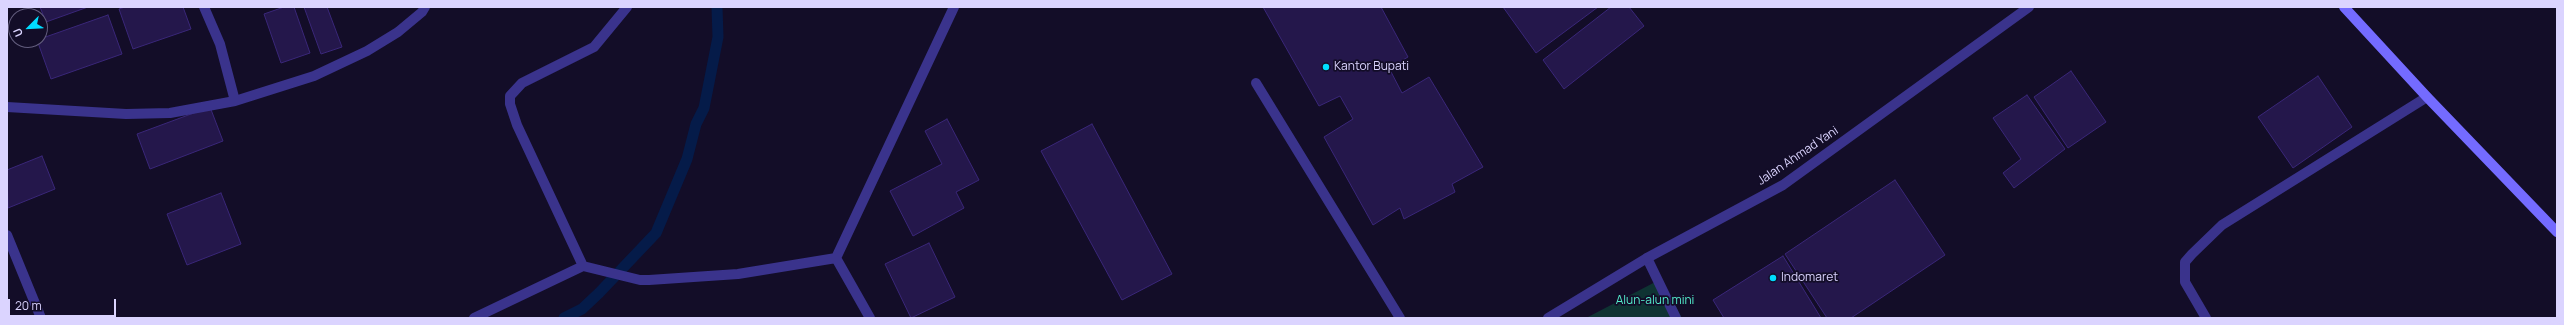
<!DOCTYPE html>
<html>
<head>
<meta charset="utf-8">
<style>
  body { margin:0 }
  #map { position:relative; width:2564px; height:325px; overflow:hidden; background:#130d28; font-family:Manrope,sans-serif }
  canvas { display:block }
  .frame { position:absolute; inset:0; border:8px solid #dbd4ff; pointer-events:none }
  .north { position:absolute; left:8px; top:8px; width:40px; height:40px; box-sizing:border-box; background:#130d28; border:1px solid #635d7e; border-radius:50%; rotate:246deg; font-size:11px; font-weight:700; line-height:16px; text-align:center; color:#dbd4ff }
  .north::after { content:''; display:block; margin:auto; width:14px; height:18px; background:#0df; clip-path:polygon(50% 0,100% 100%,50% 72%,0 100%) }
  .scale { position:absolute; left:8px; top:299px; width:108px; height:18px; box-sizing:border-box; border:2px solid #dbd4ff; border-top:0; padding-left:5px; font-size:12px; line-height:14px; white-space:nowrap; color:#dbd4ff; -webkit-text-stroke:3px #130d28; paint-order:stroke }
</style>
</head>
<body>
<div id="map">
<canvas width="2564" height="325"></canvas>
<div class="frame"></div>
<div class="north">U</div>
<div class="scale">20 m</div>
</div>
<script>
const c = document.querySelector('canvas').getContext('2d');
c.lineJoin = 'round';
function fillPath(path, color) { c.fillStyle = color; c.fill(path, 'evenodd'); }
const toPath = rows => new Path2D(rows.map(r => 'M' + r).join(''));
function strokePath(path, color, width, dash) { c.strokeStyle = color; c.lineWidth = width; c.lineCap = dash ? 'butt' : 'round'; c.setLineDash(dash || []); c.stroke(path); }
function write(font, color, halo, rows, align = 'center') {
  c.font = font + ' Manrope,sans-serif'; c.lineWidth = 3.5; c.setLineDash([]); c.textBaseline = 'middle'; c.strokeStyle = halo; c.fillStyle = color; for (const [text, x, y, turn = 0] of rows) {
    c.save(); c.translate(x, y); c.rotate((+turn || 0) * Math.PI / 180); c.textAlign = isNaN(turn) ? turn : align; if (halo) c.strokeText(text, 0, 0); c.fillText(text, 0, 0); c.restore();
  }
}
fillPath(toPath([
  [1661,279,1682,318,1586,318]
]), '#0f3333');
strokePath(toPath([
  [564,318,582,309,599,293,656,233,687,159,696,124,704,108,718,37,717,7]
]), '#051b49', 11);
const building = toPath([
  [40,7,88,7,46,22,40,7],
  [125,7,183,7,191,29,133,49,119,9,125,7],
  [284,7,294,7,310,53,281,63,264,14,284,7],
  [304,7,327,7,342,47,321,54,304,7],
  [1263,7,1381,7,1408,57,1389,68,1402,93,1429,77,1483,167,1452,184,1455,192,1404,219,1400,208,1373,225,1324,137,1353,119,1340,96,1319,106,1263,7],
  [1503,7,1598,7,1536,53,1503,7],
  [1611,7,1629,7,1644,26,1564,89,1543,60,1611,7],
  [108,15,122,54,51,79,37,40,108,15],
  [2071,71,2106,122,2068,148,2034,97,2071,71],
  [2318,76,2352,127,2293,168,2258,117,2318,76],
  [2027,95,2065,149,2014,188,2003,173,2021,159,1993,118,2027,95],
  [210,107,223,141,150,169,137,134,210,107],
  [947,119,979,180,956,192,964,208,913,236,890,191,942,164,925,131,947,119],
  [1092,124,1172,274,1122,300,1041,151,1092,124],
  [42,156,55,189,8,208,7,170,42,156],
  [1895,180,1945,255,1851,318,1827,318,1785,254,1895,180],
  [221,193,241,244,187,265,167,214,221,193],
  [929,243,955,297,911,318,885,264,929,243],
  [1783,256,1821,318,1724,318,1713,300,1783,256]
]);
fillPath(building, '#24174b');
strokePath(building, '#3a2779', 1);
strokePath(toPath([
  [1256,83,1400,318],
  [1647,258,1676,318]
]), '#3a338c', 10);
strokePath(toPath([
  [204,7,220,44,235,101],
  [7,107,126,114,170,113,235,101,314,76,367,51,398,32,422,12,425,7],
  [7,235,41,318],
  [836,258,954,7],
  [583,266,517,125,510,104,510,96,522,83,594,47,627,7],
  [474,318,583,266,640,280,649,280,738,274,836,258,870,318],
  [2206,318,2185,282,2185,262,2192,254,2222,225,2427,97]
]), '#3a338c', 10);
strokePath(toPath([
  [1548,318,1647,258,1783,185,2029,7]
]), '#3a338c', 10);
strokePath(toPath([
  [2344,7,2427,97,2557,232]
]), '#746bff', 10);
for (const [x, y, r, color] of [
  [1326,67,4,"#0df"],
  [1773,278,4,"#0df"]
]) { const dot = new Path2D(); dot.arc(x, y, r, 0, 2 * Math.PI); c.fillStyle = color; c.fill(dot); strokePath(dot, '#130d28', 1.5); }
write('12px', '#dbd4ff', '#130d28', [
  ["Kantor Bupati",1334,67],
  ["Indomaret",1781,278]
], 'left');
write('12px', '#dbd4ff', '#130d28', [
  ["Jalan Ahmad Yani",1798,156,-34]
]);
write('12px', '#54ebcb', '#130d28', [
  ["Alun-alun mini",1655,301]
]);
</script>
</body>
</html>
